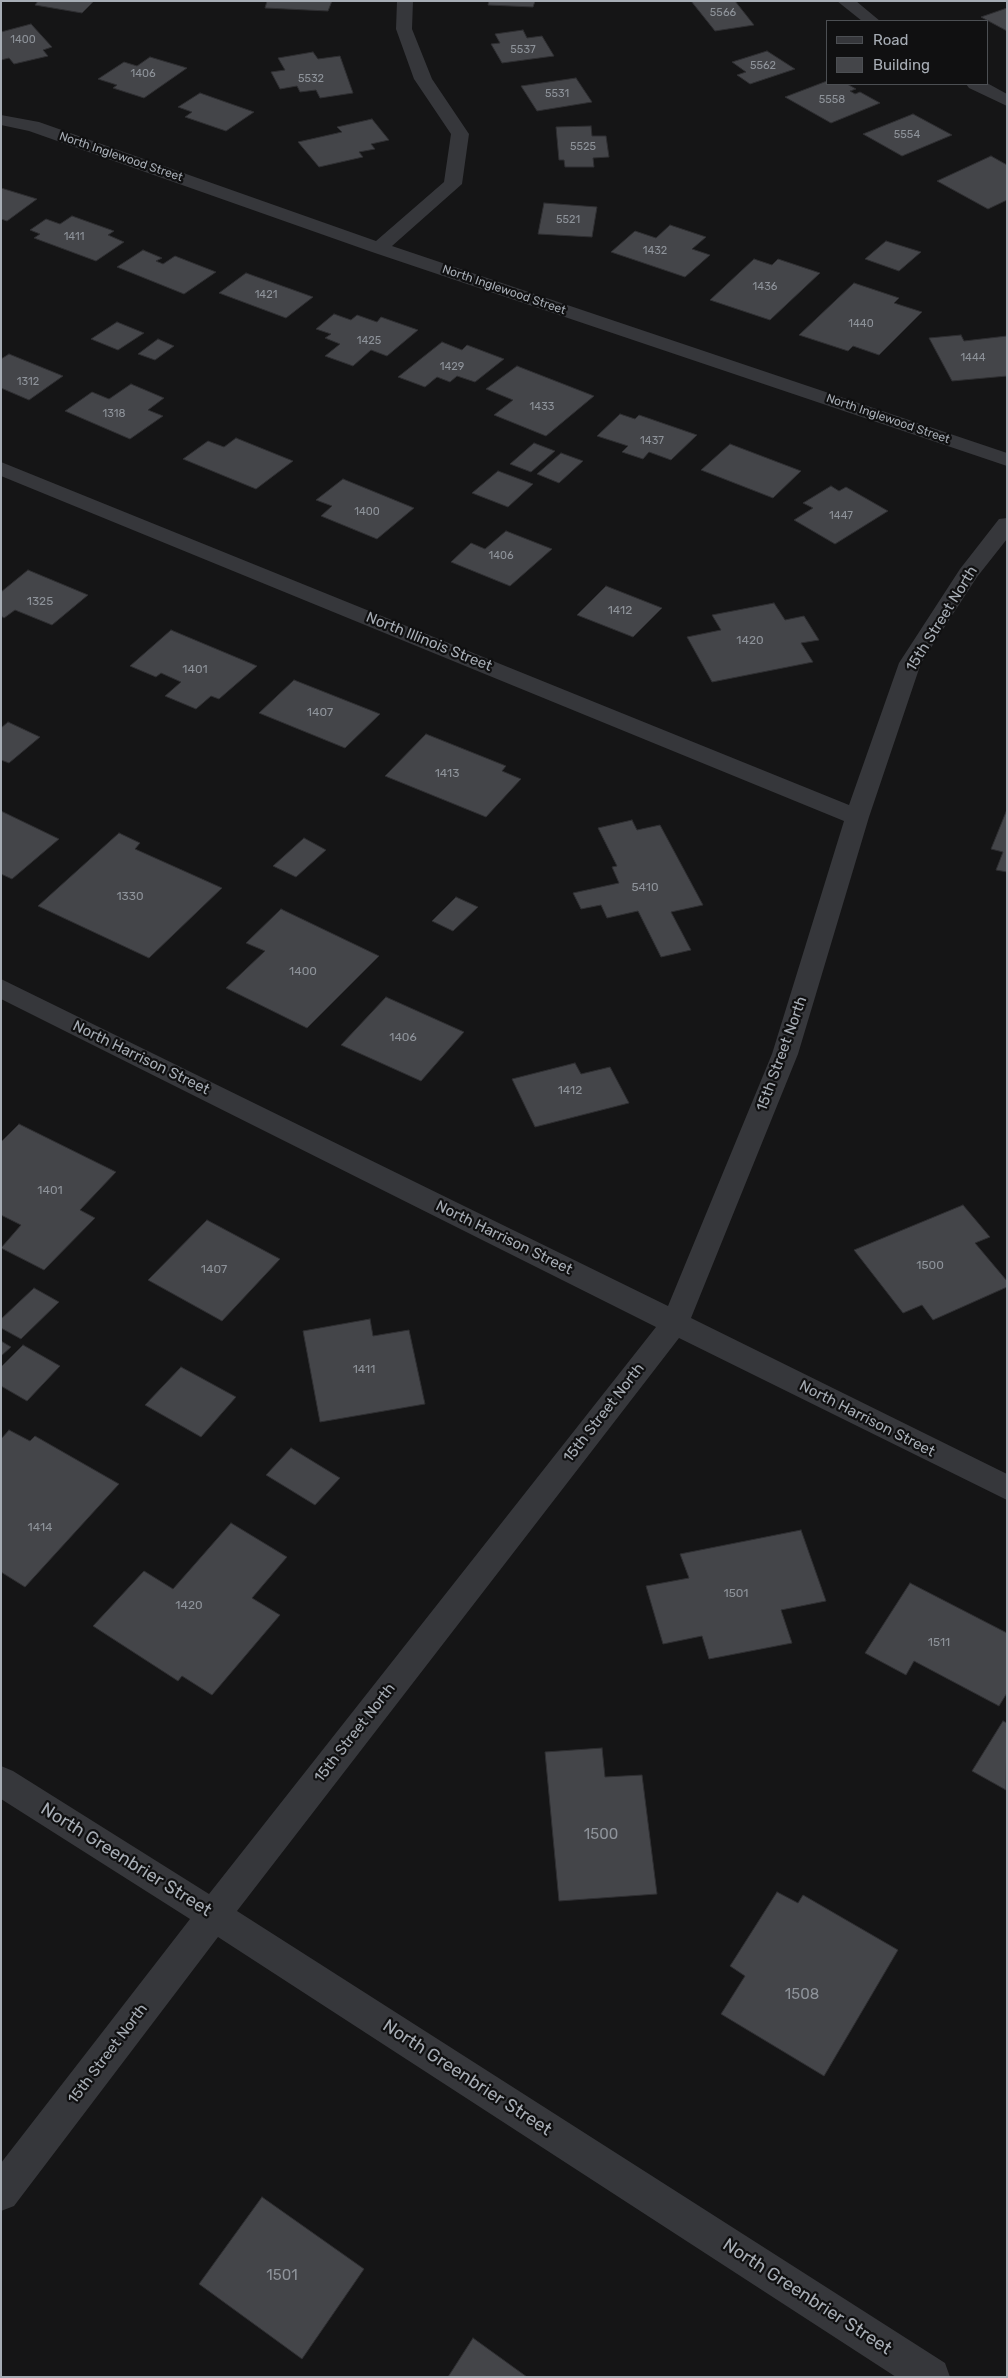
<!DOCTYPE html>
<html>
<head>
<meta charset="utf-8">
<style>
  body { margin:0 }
  #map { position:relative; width:1008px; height:2378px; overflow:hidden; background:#151516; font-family:Rubik,sans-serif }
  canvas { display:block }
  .frame { position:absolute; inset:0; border:2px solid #a7adb5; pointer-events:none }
  .legend { position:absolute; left:826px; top:20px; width:162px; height:65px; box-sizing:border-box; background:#101011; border:1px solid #4c4f53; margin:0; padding:6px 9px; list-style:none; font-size:15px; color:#a7adb5 }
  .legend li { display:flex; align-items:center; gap:10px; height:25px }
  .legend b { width:25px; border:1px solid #4c4f53 }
</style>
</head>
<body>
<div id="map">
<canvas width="1008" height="2378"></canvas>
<div class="frame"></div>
<ul class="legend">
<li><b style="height:6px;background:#36373b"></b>Road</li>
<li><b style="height:14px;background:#444549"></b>Building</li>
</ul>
</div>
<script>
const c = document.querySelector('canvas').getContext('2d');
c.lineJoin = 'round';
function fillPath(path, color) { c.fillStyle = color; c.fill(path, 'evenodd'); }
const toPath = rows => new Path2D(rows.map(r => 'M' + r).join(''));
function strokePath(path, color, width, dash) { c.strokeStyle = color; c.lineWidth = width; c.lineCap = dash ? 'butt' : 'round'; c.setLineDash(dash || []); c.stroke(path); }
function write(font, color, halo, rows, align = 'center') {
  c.font = font + ' Rubik,sans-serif'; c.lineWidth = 4.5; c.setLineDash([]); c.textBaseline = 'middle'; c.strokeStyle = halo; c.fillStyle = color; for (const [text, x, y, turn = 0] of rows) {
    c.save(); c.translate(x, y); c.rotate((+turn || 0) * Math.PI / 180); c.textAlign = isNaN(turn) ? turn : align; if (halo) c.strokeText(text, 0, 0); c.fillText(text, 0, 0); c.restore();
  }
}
const building = toPath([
  [38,1,87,1,93,2,82,13,35,5,38,1],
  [267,1,332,1,328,11,265,8,267,1],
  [489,1,535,1,533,7,488,5,489,1],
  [691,1,735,1,754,25,715,31,691,1],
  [1007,8,1007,31,981,17,1007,8],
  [31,24,52,47,43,50,48,56,14,64,9,58,1,60,1,32,31,24],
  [523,30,527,38,542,36,554,56,502,63,491,44,500,43,495,34,523,30],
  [767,51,795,69,750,84,737,75,746,72,732,62,767,51],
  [313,52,318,59,340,56,353,93,320,98,316,90,300,92,297,86,280,89,271,72,285,70,278,58,313,52],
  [150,57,187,68,144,98,113,88,117,85,98,79,124,62,137,66,150,57],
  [576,78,592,102,537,111,521,86,576,78],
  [827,81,827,84,847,84,856,89,850,91,855,94,860,92,880,103,831,123,785,97,827,81],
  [200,93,254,112,226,131,185,117,192,112,178,107,200,93],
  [913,114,952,135,902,156,863,134,913,114],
  [372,119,389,140,371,144,375,149,359,152,363,157,319,167,298,142,342,132,337,127,372,119],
  [591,126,592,136,606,136,609,157,593,158,594,167,565,167,564,160,559,160,556,127,591,126],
  [991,156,1007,165,1007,200,988,209,937,181,991,156],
  [1,188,37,199,7,221,1,219,1,188],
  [544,203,597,207,592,237,538,234,544,203],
  [72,216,114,231,108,235,124,242,96,261,34,238,40,234,30,230,46,219,60,224,72,216],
  [670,225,706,237,692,249,710,255,685,277,611,252,635,231,656,238,670,225],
  [886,241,921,252,899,271,865,259,886,241],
  [143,250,162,258,156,261,163,264,175,256,216,272,184,294,117,267,143,250],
  [754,259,772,265,778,259,820,273,770,320,710,300,754,259],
  [246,273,313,297,286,318,219,293,246,273],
  [854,283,899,298,894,303,922,312,879,355,853,346,848,351,799,335,854,283],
  [334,314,351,320,357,315,377,322,381,317,418,330,387,356,371,350,353,366,325,356,340,344,325,338,331,334,316,329,334,314],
  [117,322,144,333,118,350,91,339,117,322],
  [961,335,964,341,1007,336,1007,376,952,381,929,338,961,335],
  [158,339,174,346,155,360,138,354,158,339],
  [442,342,462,350,467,345,504,359,475,382,457,376,450,382,437,377,425,387,398,377,442,342],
  [9,354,63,376,29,400,1,388,1,359,9,354],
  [517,366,594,396,546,436,494,415,513,400,486,389,517,366],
  [131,384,164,398,148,410,163,416,130,439,65,411,92,392,109,399,131,384],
  [620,414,635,419,639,415,697,435,671,460,649,452,643,459,622,452,628,446,597,436,620,414],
  [236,438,293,461,256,489,183,459,208,441,224,447,236,438],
  [534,443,555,451,531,472,510,464,534,443],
  [730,444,801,471,773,498,701,470,730,444],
  [561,453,583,461,559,483,537,474,561,453],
  [498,471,533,484,508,507,472,493,498,471],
  [343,479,414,508,377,539,321,516,332,506,316,500,343,479],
  [831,486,839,491,846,487,888,511,835,544,794,520,813,508,803,503,831,486],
  [506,531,552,549,510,586,451,562,471,543,485,549,506,531],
  [28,570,88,595,52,625,15,610,4,618,1,616,1,592,28,570],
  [606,586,662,608,633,637,577,615,606,586],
  [774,603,785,620,804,616,819,640,801,643,813,662,712,682,687,637,721,630,712,615,774,603],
  [171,630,257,666,219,699,211,696,196,709,165,696,181,682,161,673,156,677,130,666,171,630],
  [294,680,380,714,345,748,259,713,294,680],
  [8,722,40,737,9,763,1,760,1,728,8,722],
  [426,734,506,766,502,771,521,779,486,817,385,776,426,734],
  [1,811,59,839,12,879,1,874,1,811],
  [1006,812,1007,813,1007,872,996,870,1003,852,991,849,1006,812],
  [632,820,637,830,660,825,703,905,671,912,691,950,661,957,638,911,607,918,601,905,581,909,573,893,619,883,612,867,617,866,598,828,632,820],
  [119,833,140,843,135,849,222,888,149,958,38,906,119,833],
  [304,838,326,850,296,877,273,866,304,838],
  [456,897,478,907,453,931,432,921,456,897],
  [281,909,379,956,307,1028,226,988,265,951,246,943,281,909],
  [386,997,464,1032,421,1081,341,1045,386,997],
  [575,1063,581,1074,610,1067,629,1103,535,1127,512,1079,575,1063],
  [19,1124,116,1172,80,1210,95,1218,44,1270,1,1248,21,1225,1,1215,1,1142,19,1124],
  [963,1205,990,1237,975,1243,1007,1281,1007,1287,933,1320,922,1305,903,1313,854,1250,963,1205],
  [207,1220,280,1259,222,1321,148,1280,207,1220],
  [34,1288,59,1302,21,1339,1,1328,1,1319,34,1288],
  [370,1319,373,1336,409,1330,425,1404,320,1422,303,1331,370,1319],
  [1,1341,11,1347,1,1356,1,1341],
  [23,1345,60,1366,27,1401,1,1386,1,1367,23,1345],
  [181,1367,236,1397,201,1437,145,1405,181,1367],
  [9,1430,30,1441,35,1436,119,1484,25,1587,1,1572,1,1439,9,1430],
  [291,1448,340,1478,315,1505,266,1475,291,1448],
  [231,1523,287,1557,252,1598,280,1615,212,1695,182,1676,178,1681,93,1626,144,1571,173,1589,231,1523],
  [801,1530,826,1601,781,1610,792,1643,709,1659,702,1636,663,1644,646,1586,689,1578,680,1554,801,1530],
  [910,1583,1007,1633,1007,1693,999,1706,914,1661,906,1675,865,1653,910,1583],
  [1003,1721,1007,1723,1006,1790,972,1771,1003,1721],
  [602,1748,605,1777,642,1775,657,1894,559,1901,545,1752,602,1748],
  [777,1892,798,1903,803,1895,898,1950,824,2076,721,2014,745,1976,730,1966,777,1892],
  [262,2197,364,2269,302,2359,199,2284,262,2197],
  [473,2338,527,2377,448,2377,473,2338]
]);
fillPath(building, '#444549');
strokePath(building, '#2f2f32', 1);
fillPath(toPath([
  [397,1,413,1,412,29,432,79,469,134,462,184,392,246,1007,453,1007,466,372,252,29,131,1,125,1,115,39,122,376,241,444,182,451,134,414,79,396,29,397,1],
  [837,1,856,1,880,21,862,21,837,1],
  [987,83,1007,94,1007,106,969,88,966,84,987,83],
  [1,462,849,805,899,663,960,569,999,519,1007,518,1007,539,977,577,921,663,869,817,798,1054,691,1318,1007,1474,1007,1500,679,1338,237,1911,945,2363,950,2377,896,2377,218,1937,14,2206,1,2211,1,2163,190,1919,1,1799,1,1766,13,1771,209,1894,656,1327,1,999,1,979,668,1306,772,1054,844,821,1,476,1,462]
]), '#36373b');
write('11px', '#8e939a', null, [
  ["5566",723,13],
  ["1400",23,40],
  ["5537",523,50],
  ["5562",763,66],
  ["1406",143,74],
  ["5532",311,79],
  ["5531",557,94],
  ["5558",832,100],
  ["5554",907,135],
  ["5525",583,147],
  ["5521",568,220],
  ["1411",74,237],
  ["1432",655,251],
  ["1436",765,287],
  ["1421",266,295],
  ["1440",861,324],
  ["1425",369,341],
  ["1444",973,358],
  ["1429",452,367],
  ["1312",28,382],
  ["1433",542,407],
  ["1318",114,414],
  ["1437",652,441],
  ["1400",367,512],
  ["1447",841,516],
  ["1406",501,556]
]);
write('12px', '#a7adb5', '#101011', [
  ["North Inglewood Street",121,157,19],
  ["North Inglewood Street",504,290,19],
  ["North Inglewood Street",888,419,19]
]);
write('12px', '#8e939a', null, [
  ["1325",40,602],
  ["1412",620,611],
  ["1420",750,641],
  ["1401",195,670],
  ["1407",320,713],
  ["1413",447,774],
  ["5410",645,888],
  ["1330",130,897],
  ["1400",303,972],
  ["1406",403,1038],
  ["1412",570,1091],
  ["1401",50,1191],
  ["1500",930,1266],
  ["1407",214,1270],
  ["1411",364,1370],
  ["1414",40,1528],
  ["1501",736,1594],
  ["1420",189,1606],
  ["1511",939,1643]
]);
write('15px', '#a7adb5', '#101011', [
  ["15th Street North",942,619,-58],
  ["North Illinois Street",429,642,22],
  ["15th Street North",782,1054,-70],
  ["North Harrison Street",141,1058,26],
  ["North Harrison Street",504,1238,26],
  ["15th Street North",604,1413,-52],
  ["North Harrison Street",867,1419,27],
  ["15th Street North",355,1733,-52],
  ["15th Street North",108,2054,-53]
]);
write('15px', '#8e939a', null, [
  ["1500",601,1835],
  ["1508",802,1995],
  ["1501",282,2276]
]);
write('18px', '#a7adb5', '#101011', [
  ["North Greenbrier Street",126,1860,32],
  ["North Greenbrier Street",467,2078,33],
  ["North Greenbrier Street",807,2297,33]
]);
</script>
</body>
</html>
